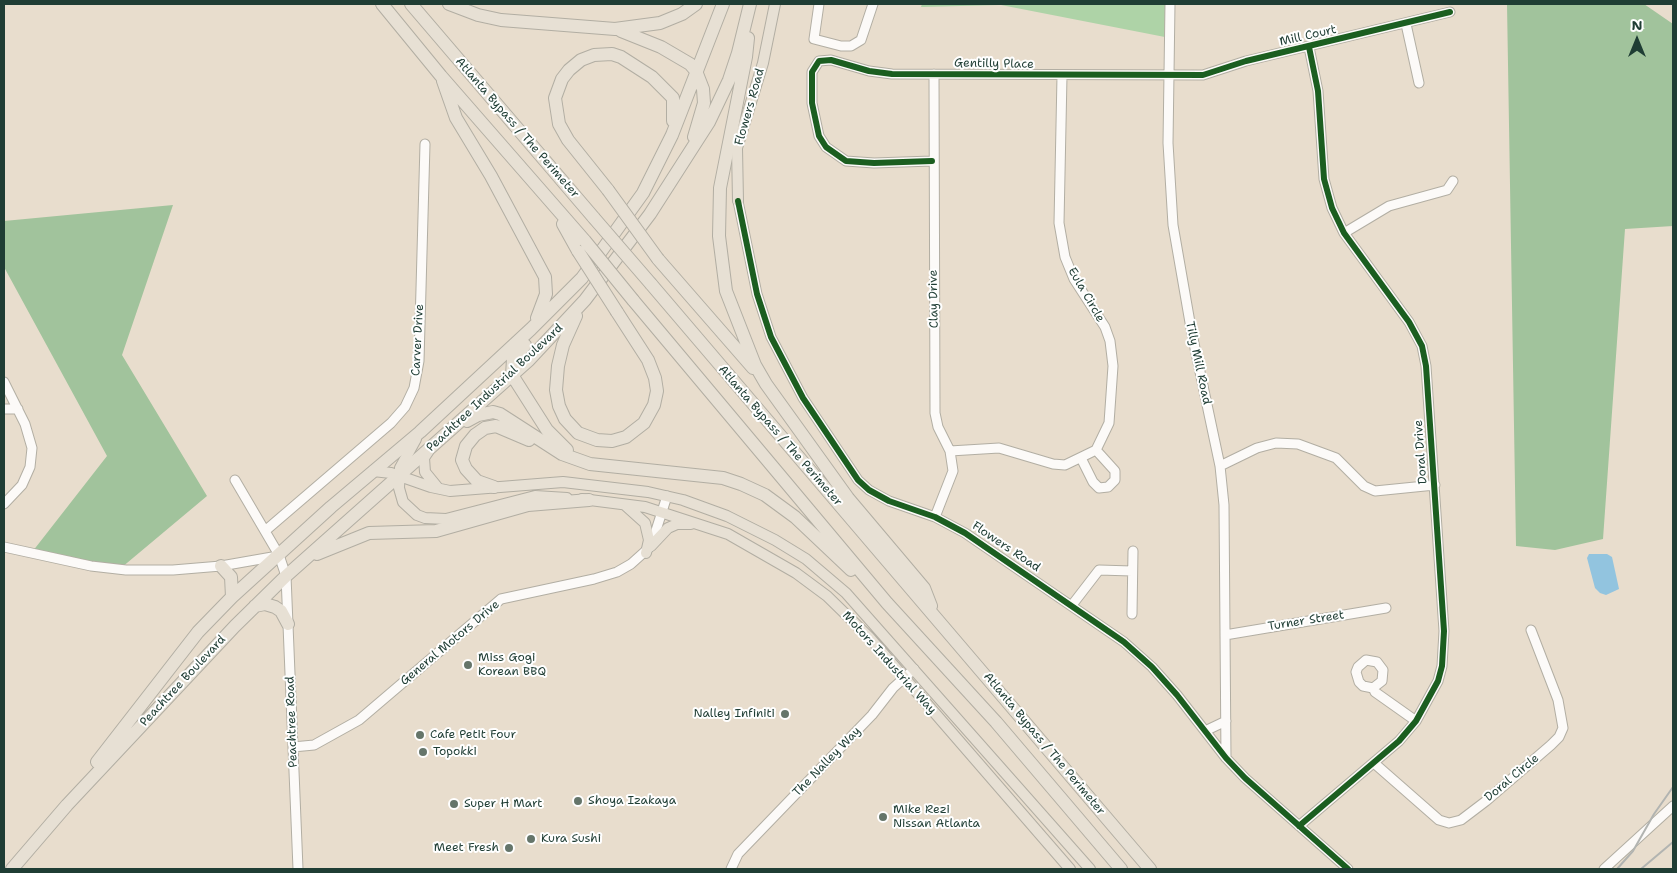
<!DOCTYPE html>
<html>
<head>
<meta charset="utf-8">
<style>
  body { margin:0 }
  #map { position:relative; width:1677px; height:873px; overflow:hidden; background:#e8ddcd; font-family:"Shantell Sans",sans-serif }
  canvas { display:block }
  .frame { position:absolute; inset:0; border:5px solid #1f3d34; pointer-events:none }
  .north { position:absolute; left:1612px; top:15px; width:50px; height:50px; -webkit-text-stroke:4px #fff; paint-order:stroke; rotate:0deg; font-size:14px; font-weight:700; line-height:20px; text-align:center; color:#1f3d34 }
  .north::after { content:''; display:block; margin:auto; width:18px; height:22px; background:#1f3d34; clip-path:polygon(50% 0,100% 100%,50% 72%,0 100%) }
</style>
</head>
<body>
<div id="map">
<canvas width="1677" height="873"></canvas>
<div class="frame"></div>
<div class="north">N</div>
</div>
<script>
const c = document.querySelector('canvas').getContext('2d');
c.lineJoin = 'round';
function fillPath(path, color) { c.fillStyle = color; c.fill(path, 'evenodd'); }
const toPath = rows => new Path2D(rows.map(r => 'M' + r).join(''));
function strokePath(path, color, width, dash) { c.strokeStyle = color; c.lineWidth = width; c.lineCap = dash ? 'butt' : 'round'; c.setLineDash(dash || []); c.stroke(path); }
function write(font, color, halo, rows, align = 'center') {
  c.font = font + ' "Shantell Sans",sans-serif'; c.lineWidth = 4; c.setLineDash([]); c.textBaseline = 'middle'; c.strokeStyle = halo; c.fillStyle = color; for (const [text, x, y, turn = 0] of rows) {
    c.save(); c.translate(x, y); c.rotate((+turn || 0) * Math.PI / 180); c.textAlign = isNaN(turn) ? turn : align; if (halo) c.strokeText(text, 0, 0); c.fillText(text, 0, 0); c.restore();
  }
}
fillPath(toPath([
  [922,4,1170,4,1170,38,1001,5,921,7]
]), '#aed3a7');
fillPath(toPath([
  [1507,4,1644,4,1673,24,1673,226,1625,229,1603,539,1555,550,1516,546],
  [173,205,122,355,207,496,115,573,29,556,107,456,4,267,4,221]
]), '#a1c39c');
fillPath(toPath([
  [1589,554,1607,554,1612,557,1619,589,1606,595,1600,593,1595,588,1587,558]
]), '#92c4df');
const minor = toPath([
  [819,4,814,39,841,46,851,46,861,40,873,4],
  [1170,4,1168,143,1173,225,1192,334,1220,466,1224,505,1226,758],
  [1406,24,1419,83],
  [934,74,935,413,938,427,950,451,953,471,935,517],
  [932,161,874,163,846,161,826,147,819,136,812,103,812,72,819,61,831,60,869,71,892,74,1203,75,1246,61,1450,12],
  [738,201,757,294,771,337,803,398,858,480,869,490,889,501,935,517,965,533,1124,642,1152,667,1177,695,1226,758,1245,778,1348,869],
  [1344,233,1389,206,1447,190,1453,181],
  [4,382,25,424,32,448,30,467,22,485,4,504],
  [4,409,18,409],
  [950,451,999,448,1053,464,1065,465,1096,450,1109,423,1113,366,1110,341,1105,327,1074,279,1065,257,1059,223,1062,76],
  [1081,458,1093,482,1099,488,1108,487,1115,480,1115,471,1096,450],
  [1220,466,1257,448,1276,443,1298,444,1336,458,1364,486,1375,491,1435,485],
  [235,480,279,555,286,576,298,869],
  [265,531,391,423,405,407,414,388,419,361,425,144],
  [4,547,91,566,126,570,173,570,221,566,278,556],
  [1072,605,1099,570,1132,571],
  [1132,614,1133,551],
  [1225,635,1386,608],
  [1373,688,1382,681,1383,670,1377,662,1366,660,1358,667,1356,672,1359,682,1363,686,1373,688,1375,692,1416,721],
  [1205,731,1226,721],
  [293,747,314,745,359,720,501,599,594,579,617,572,631,564,651,546,667,496],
  [1374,763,1439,820,1449,823,1461,820,1486,801,1551,745,1559,737,1563,728,1558,700,1531,630],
  [1299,826,1399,741,1416,721,1438,681,1442,666,1444,631,1426,366,1422,346,1409,322,1344,233,1332,208,1324,179,1318,91,1309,47],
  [731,869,738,854,872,715,893,688,914,669],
  [1604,869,1673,806]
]);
const major = toPath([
  [738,201,737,148,763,63,775,4],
  [416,439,400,468,399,488,403,502,417,515,425,518,446,519,535,496,567,498],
  [428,452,424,458,425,472,438,488],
  [373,471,391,473,431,487,450,491,563,482,648,492,683,500,727,516,775,540,806,559,846,593,1090,869],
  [582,499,645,507,728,534,796,573,827,596,869,637,1070,869],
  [625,505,645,523,649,540,646,553],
  [651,546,668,528,677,524,691,524]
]);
const highway = toPath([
  [382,4,441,76,585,241],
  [411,4,594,218],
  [449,4,478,15,501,20,615,29,660,23,682,14,696,4],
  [621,31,661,47,690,64,696,71,703,89,704,103,694,137],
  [748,38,746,57,720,188,719,236,726,291,755,365,766,384,848,498,924,588,931,606],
  [443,81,456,118,491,176,545,277,546,294,537,318],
  [608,190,568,140,559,124,555,98,562,79,569,70,581,60,594,55,612,54,621,57,652,77,673,98,673,121],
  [563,224,578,251],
  [658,259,753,368],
  [651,284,1150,869],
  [633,300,887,603,996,722,1121,869],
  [576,316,563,345,558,366,556,390,559,406,565,419,578,433,597,440,612,441,626,437,644,423,654,405,657,391,655,378,648,360,617,312],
  [525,345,513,359,512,375,547,430,567,450],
  [467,421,478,415,493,412,500,414,562,454,590,464,723,478,741,484,765,495,795,517,851,570],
  [494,487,477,481,466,469,462,460,466,446,475,435,485,428,496,426,529,440],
  [317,554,369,533,436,531,528,505,589,500],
  [221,566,231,577,232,597],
  [255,606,265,604,275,607,281,611,288,624],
  [97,762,198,632,232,597,331,507,420,432,531,329,582,278,643,193,672,135,723,4],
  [12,869,67,805,235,626,286,576,529,360,585,300,650,214,709,122,729,80,738,53,750,4]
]);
strokePath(minor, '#b2aea3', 11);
strokePath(major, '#b2aea3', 12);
strokePath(highway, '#b2aea3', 14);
strokePath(minor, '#fcfaf8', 9);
strokePath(major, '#e7e0d4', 10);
strokePath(highway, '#e7e0d4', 12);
strokePath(toPath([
  [1617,869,1633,851,1654,814,1673,787],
  [1641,869,1673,842]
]), '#b2b4b1', 2);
const highwayBridge = toPath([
  [608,190,658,259],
  [594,218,651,284],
  [585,241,633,300],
  [578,251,617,312]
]);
strokePath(highwayBridge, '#b2aea3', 14, []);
strokePath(highwayBridge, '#e7e0d4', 12);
strokePath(toPath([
  [932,161,874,163,846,161,826,147,819,136,812,103,812,72,819,61,831,60,869,71,892,74,1203,75,1246,61,1450,12],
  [738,201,757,294,771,337,803,398,858,480,869,490,889,501,935,517,965,533,1124,642,1152,667,1177,695,1226,758,1245,778,1348,869],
  [1299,826,1399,741,1416,721,1438,681,1442,666,1444,631,1426,366,1422,346,1409,322,1344,233,1332,208,1324,179,1318,91,1309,47]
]), '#1b5e20', 6);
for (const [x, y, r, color] of [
  [468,665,5,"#65756a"],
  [785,714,5,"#65756a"],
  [420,735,5,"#65756a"],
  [423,752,5,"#65756a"],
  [578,801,5,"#65756a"],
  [454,804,5,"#65756a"],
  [883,817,5,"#65756a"],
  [531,839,5,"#65756a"],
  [509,848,5,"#65756a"]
]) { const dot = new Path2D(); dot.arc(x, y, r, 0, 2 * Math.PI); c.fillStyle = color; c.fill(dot); strokePath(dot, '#fff', 2); }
write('12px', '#1f3d34', '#fff', [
  ["Mill Court",1308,36,-13],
  ["Gentilly Place",994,64,1],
  ["Flowers Road",750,107,-74],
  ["Atlanta Bypass / The Perimeter",517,128,49],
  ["Eula Circle",1086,295,60],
  ["Clay Drive",934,299,-91],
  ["Carver Drive",418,340,-87],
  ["Tilly Mill Road",1198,363,78],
  ["Peachtree Industrial Boulevard",495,388,-43],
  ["Atlanta Bypass / The Perimeter",780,436,49],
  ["Doral Drive",1421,452,-94],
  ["Flowers Road",1006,547,34],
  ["Turner Street",1306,621,-9],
  ["General Motors Drive",450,643,-40],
  ["Motors Industrial Way",889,663,48],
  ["Peachtree Boulevard",183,681,-47],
  ["Peachtree Road",292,722,-92],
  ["Atlanta Bypass / The Perimeter",1044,744,50],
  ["The Nalley Way",827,762,-46],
  ["Doral Circle",1512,778,-40]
]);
write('12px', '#1f3d34', '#fff', [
  ["Miss Gogi",478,658],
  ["Korean BBQ",478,672],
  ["Nalley Infiniti",775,714,"right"],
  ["Cafe Petit Four",430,735],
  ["Topokki",433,752],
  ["Shoya Izakaya",588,801],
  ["Super H Mart",464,804],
  ["Mike Rezi",893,810],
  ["Nissan Atlanta",893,824],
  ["Kura Sushi",541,839],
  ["Meet Fresh",499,848,"right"]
], 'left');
</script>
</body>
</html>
